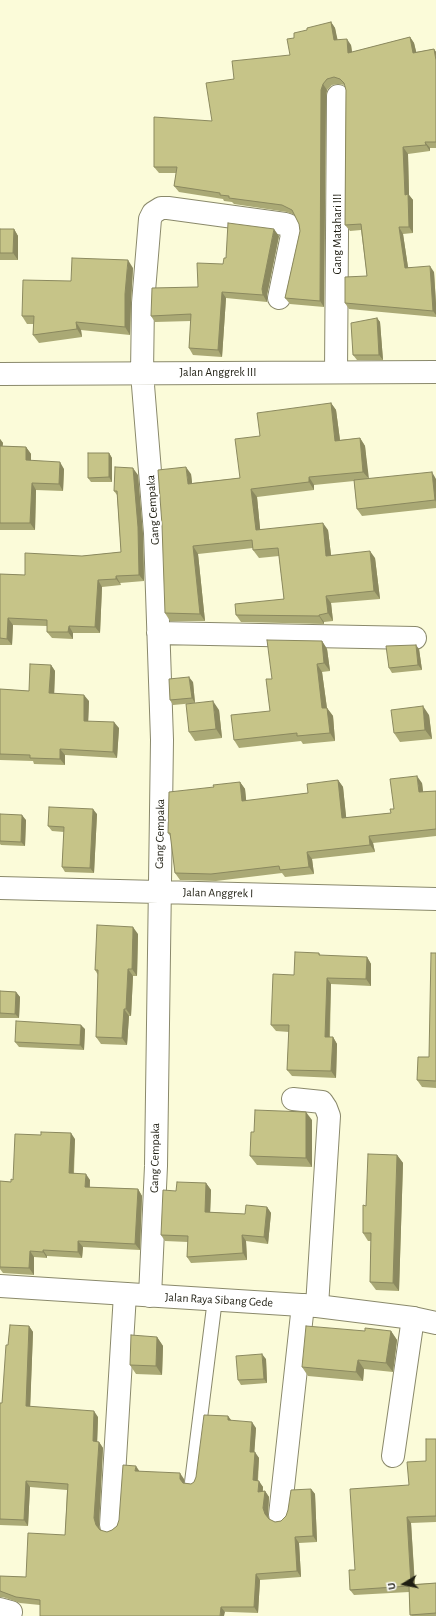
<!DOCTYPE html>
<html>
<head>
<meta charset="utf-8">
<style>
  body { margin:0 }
  #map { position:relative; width:436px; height:1616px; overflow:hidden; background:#fbfbd9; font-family:"Alegreya Sans",sans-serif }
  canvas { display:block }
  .north { position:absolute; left:384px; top:1564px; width:40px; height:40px; -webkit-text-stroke:3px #fff; paint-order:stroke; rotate:260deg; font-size:11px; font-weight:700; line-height:16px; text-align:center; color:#1f1e12 }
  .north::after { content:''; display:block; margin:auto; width:14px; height:18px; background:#1f1e12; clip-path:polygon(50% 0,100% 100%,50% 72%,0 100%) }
</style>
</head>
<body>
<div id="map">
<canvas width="436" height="1616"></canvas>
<div class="north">U</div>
</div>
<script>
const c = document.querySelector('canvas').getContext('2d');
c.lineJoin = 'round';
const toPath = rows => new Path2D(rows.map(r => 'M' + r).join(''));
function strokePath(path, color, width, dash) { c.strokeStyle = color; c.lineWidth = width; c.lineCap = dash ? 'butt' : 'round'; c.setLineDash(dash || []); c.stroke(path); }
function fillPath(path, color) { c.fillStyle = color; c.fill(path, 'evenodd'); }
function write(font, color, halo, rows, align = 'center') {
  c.font = font + ' "Alegreya Sans",sans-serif'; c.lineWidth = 4; c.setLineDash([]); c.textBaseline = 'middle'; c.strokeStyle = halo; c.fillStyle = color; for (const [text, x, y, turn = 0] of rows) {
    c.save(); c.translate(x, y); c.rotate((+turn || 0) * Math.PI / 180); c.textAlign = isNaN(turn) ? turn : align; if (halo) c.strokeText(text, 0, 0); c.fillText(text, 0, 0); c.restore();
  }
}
const lane = toPath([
  [192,1482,215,1299]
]);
const street = toPath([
  [336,372,338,96],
  [0,374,436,372],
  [158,633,415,638],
  [0,888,436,899],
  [293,1099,322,1102,326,1108,329,1116,317,1306],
  [150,1296,156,1166,162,740,155,533,142,373,143,303,150,219,153,213,161,208,168,208,285,224,288,225,292,235,279,298],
  [393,1456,413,1318],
  [280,1515,303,1305],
  [111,1525,125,1294],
  [0,1609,11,1612]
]);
const secondary = toPath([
  [0,1286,317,1306,413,1318,436,1323]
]);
strokePath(lane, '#8a896b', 16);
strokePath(street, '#8a896b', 24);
strokePath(secondary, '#8a896b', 24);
strokePath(lane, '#fff', 14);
strokePath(street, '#fff', 22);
strokePath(secondary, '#fff', 22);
fillPath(toPath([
  [331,22,335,28,337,40,351,45,352,52,410,37,414,43,416,52,434,49,436,52,436,148,430,148,430,151,408,154,409,195,413,200,413,233,403,234,408,267,434,272,436,304,436,317,349,309,345,303,367,276,361,230,350,231,345,225,346,90,345,85,338,84,332,85,327,90,326,96,324,307,290,304,285,298,300,231,299,224,295,215,287,212,234,204,232,202,224,201,223,199,179,192,174,186,176,173,159,173,154,167,212,121,234,79,290,55,294,38,307,30],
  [0,229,14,229,18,236,18,260,0,260],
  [279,236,267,295,267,302,226,298,222,357,193,355,189,348,191,321,155,322,151,316,198,287,223,264,226,258],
  [133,268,131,302,130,335,81,330,82,337,39,343,33,335,34,324,27,324,22,316,71,281],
  [377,318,380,322,383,360,357,360,353,355],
  [331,403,336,410,340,440,360,438,365,446,368,479,436,479,436,508,362,516,357,509,354,481,314,485,314,490,257,497,260,529,328,530,331,555,375,558,380,599,331,603,333,621,324,622,324,624,241,622,236,615,284,599,279,556,259,558,253,550,253,548,198,554,205,621,170,621,165,613,191,474,192,483,240,478,260,436],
  [0,439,3,443,2,446,26,447,31,454,31,461,64,469,63,491,36,490,35,530,0,530],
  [109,453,112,458,112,482,91,482,88,478],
  [138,475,143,534,144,581,120,583,121,585,102,587,100,633,73,633,73,639,52,638,47,632,47,626,13,625,12,645,0,645,0,574,25,575,82,556,121,552,117,495,114,491],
  [322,641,327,649,330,671,322,672,327,708,333,716,335,741,303,744,301,741,239,748,234,740,270,711,272,679],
  [419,649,422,670,392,673,389,668],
  [51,665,55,671,54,693,89,701,88,721,119,728,117,758,65,755,65,765,34,764,33,761,0,760,0,689,29,691],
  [193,682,195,703,173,705,170,700],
  [219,710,222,738,195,741,189,732],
  [429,715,432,739,400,742,394,733],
  [338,780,343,787,346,818,391,813,394,809,422,783,423,792,436,791,436,836,373,843,375,852,312,859,314,874,285,877,282,873,216,881,180,880,175,873,171,837,168,833,214,787,240,782,245,789,246,801,308,793],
  [0,814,26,820,25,846,1,845,0,844],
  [97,814,94,873,65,872,62,867,64,832,52,831,48,826],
  [138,934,137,976,133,976,131,1016,129,1016,127,1045,101,1044,96,1037,98,975,95,970],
  [319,953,321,956,367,957,371,964,371,986,331,984,330,1037,333,1037,337,1044,336,1078,292,1076,287,1070,289,1032,276,1031,271,1025,294,975],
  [436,953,436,1088,422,1087,417,1080,429,1057],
  [0,991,16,992,20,997,19,1018,0,1018],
  [85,1029,84,1050,19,1047,15,1042],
  [312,1120,312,1167,257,1165,250,1156,254,1132],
  [75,1139,74,1173,90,1180,90,1187,138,1189,142,1196,140,1250,83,1247,82,1258,47,1256,47,1258,34,1257,34,1275,3,1273,0,1269,0,1181,11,1182,13,1180],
  [397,1155,403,1163,399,1291,376,1290,370,1282,371,1241,368,1241,363,1233,366,1206],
  [206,1183,211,1190,210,1212,245,1214,267,1207,271,1213,268,1244,246,1241,247,1260,191,1263,187,1257,188,1242,165,1241,161,1235,176,1191],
  [29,1326,33,1332,30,1407,98,1417,97,1442,99,1442,103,1448,99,1524,100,1530,107,1532,112,1530,117,1526,140,1471,184,1479,184,1483,191,1484,194,1482,228,1416,232,1421,256,1428,254,1452,259,1458,258,1481,263,1487,263,1491,265,1491,269,1497,268,1514,269,1519,275,1522,281,1521,286,1516,311,1489,315,1494,317,1542,299,1543,301,1577,260,1580,258,1613,40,1605,20,1603,3,1597,0,1597,0,1576,26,1577,65,1535,67,1490,30,1487,28,1526,0,1525,0,1403,2,1403,8,1345],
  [365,1331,391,1331,397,1340,393,1372,364,1369,363,1381,308,1376,302,1367],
  [157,1337,163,1346,162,1375,136,1374,130,1365],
  [266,1359,267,1383,241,1385,238,1380],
  [436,1439,436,1522,411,1523,415,1584,436,1583,436,1616,412,1616,410,1615,409,1592,354,1595,350,1590,355,1570,409,1485,426,1461]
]), '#aaa975');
fillPath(toPath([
  [331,22,335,28,339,46,334,40],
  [410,37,414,43,418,59,413,53],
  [347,39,351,45,353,59,348,53],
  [434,49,436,52,436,60],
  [323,84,327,90,326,96,324,307,320,301,321,90],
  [425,142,430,148,430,151,426,145],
  [403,147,408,154,409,195,413,200,413,233,409,227,405,195],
  [399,227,403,234,409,274,405,268],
  [14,229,18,236,18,260,13,253],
  [274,229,279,236,267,295,267,302,263,295,262,289],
  [128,260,133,268,131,302,130,335,125,327,125,294],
  [430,266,434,272,436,304,436,315,433,311],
  [222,292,226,298,222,357,218,350],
  [377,318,380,322,383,360,379,355],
  [76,322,81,330,82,337,77,329],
  [331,403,336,410,341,448,335,441],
  [360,438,365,446,369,479,363,472],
  [0,439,3,443,2,453,0,450],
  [26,447,31,454,31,467,26,460],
  [109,453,112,458,112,482,109,477],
  [60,462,64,469,63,491,59,484],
  [186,467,191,474,193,491,188,484],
  [133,468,138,475,143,534,144,581,139,575],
  [432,472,436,479,436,502,435,500],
  [309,477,314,485,314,490,309,482],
  [32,483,36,490,35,530,30,523],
  [251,489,257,497,261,538,256,530],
  [323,523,328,530,332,563,326,556],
  [193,546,198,554,205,621,200,614],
  [370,551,375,558,380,599,374,591],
  [116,576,120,583,121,585,116,579],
  [98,580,102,587,100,633,95,627],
  [326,596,331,603,333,621,328,613],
  [319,615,324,622,324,624,319,616],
  [8,618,13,625,12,645,7,639],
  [69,626,73,633,73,639,68,632],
  [322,641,327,649,330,671,324,663],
  [416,645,419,649,422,670,418,665],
  [317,664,322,672,328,716,322,708],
  [51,665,55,671,54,699,49,693],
  [189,677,193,682,195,703,192,698],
  [84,695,89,701,88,727,84,721],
  [213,701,219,710,222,738,216,729],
  [423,706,429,715,432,739,425,730],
  [327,708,333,716,335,741,330,733],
  [114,722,119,728,117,758,113,752],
  [60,749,65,755,65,765,60,759],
  [417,776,422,783,424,799,419,792],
  [338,780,343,787,347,825,342,818],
  [240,782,245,789,247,808,242,801],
  [93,809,97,814,94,873,90,868],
  [22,815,26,820,25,846,21,842],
  [369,836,373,843,375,852,370,845],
  [307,852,312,859,314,874,309,867],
  [133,927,138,934,137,976,132,969],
  [367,957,371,964,371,986,366,979],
  [128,969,133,976,131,1016,126,1009],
  [327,978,331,984,329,1044,325,1037],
  [16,992,20,997,19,1018,15,1014],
  [124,1009,129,1016,127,1045,122,1038],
  [81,1025,85,1029,84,1050,80,1045],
  [333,1037,337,1044,336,1078,331,1071],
  [306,1112,312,1120,312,1167,306,1158],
  [71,1133,75,1139,73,1179,69,1173],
  [397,1155,403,1163,399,1291,393,1283],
  [86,1174,90,1180,89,1193,85,1187],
  [206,1183,211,1190,210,1218,205,1212],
  [138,1189,142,1196,140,1250,135,1244],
  [267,1207,271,1213,268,1244,264,1237],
  [242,1235,246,1241,247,1260,243,1253],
  [78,1241,83,1247,82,1258,78,1252],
  [43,1250,47,1256,47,1258,43,1252],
  [30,1251,34,1257,34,1275,29,1268],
  [29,1326,33,1332,30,1412,26,1406],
  [391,1331,397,1340,393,1372,386,1363],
  [157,1337,163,1346,162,1375,156,1366],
  [262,1354,266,1359,267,1383,264,1379],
  [358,1360,364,1369,363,1381,356,1372],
  [94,1411,98,1417,97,1447,93,1441],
  [228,1416,232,1422,228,1420],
  [252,1422,256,1428,254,1458,250,1452],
  [99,1442,103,1448,99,1524,100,1531,96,1525,94,1518],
  [255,1452,259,1458,257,1486,253,1480],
  [136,1466,140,1472,135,1471],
  [180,1473,184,1479,184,1485,180,1479],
  [26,1481,30,1487,28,1526,24,1520],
  [259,1481,263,1487,262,1497,258,1492],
  [311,1489,315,1494,317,1542,313,1536],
  [265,1491,269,1497,268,1514,269,1520,265,1514,263,1508],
  [407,1517,411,1523,415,1590,411,1585],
  [295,1537,299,1543,301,1577,297,1571],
  [256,1574,260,1580,258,1613,254,1607],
  [221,1607,225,1612,224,1616,220,1616]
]), '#8b895f');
const building = toPath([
  [331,22,334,40,347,39,348,53,410,37,413,53,434,49,436,60,436,142,425,142,426,145,403,147,405,195,408,194,409,227,399,227,405,268,430,266,433,311,345,303,345,277,367,276,361,224,345,225,346,90,344,83,340,79,334,77,327,79,323,84,321,90,320,301,285,298,300,231,299,224,292,210,282,205,229,198,229,196,220,195,220,193,174,186,177,167,154,167,154,117,212,121,206,83,234,79,232,61,290,55,287,39,294,38,294,33,307,30,307,28,331,22],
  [228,223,274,229,262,289,263,295,222,292,218,350,189,348,191,314,151,316,152,288,198,287,197,263,223,264,224,258,226,258,228,223],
  [0,229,14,229,13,253,0,253,0,229],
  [72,258,128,260,125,294,125,327,76,322,77,329,33,335,34,316,22,316,23,280,71,281,72,258],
  [377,318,379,355,353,355,351,323,377,318],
  [331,403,335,441,360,438,363,472,309,477,309,482,251,489,256,530,323,523,326,556,370,551,374,591,326,596,328,613,319,615,319,616,236,615,235,604,284,599,278,548,253,550,252,540,193,546,200,614,165,613,162,525,158,470,186,467,188,484,240,478,235,439,260,436,257,413,331,403],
  [0,446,26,447,26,460,60,462,59,484,32,483,30,523,0,523,0,446],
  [88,453,109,453,109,477,88,478,88,453],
  [115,467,133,468,138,527,139,575,116,576,116,579,98,580,95,627,69,626,68,632,47,632,47,620,8,618,7,639,0,638,0,574,25,575,25,553,82,556,121,552,117,491,114,491,115,467],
  [432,472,435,500,357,509,354,480,432,472],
  [267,640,322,641,324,663,317,664,322,708,327,708,330,733,297,736,297,733,234,740,231,715,270,711,266,679,272,679,267,640],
  [416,645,418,665,389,668,386,646,416,645],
  [30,664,51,665,49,693,84,695,84,721,114,722,113,752,60,749,60,759,30,758,30,755,0,754,0,689,29,691,30,664],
  [189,677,192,698,170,700,169,679,189,677],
  [213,701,216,729,189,732,186,704,213,701],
  [423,706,425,730,394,733,391,710,423,706],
  [417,776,419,792,436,791,436,829,369,836,370,845,307,852,309,867,280,870,279,866,211,874,175,873,170,833,168,833,169,792,214,787,213,785,240,782,242,801,308,793,307,784,338,780,342,818,391,813,390,809,394,809,390,779,417,776],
  [49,807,93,809,90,868,62,867,64,827,48,826,49,807],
  [0,814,22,815,21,842,0,841,0,814],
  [97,925,133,927,132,969,128,969,126,1009,124,1009,122,1038,96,1037,98,970,95,970,97,925],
  [295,952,319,953,319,955,367,957,366,979,327,978,325,1037,333,1037,331,1071,287,1070,289,1025,271,1025,273,974,294,975,295,952],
  [431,953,436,953,436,1081,417,1080,418,1057,429,1057,431,953],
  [0,991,16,992,15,1014,0,1013,0,991],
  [16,1021,81,1025,80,1045,15,1042,16,1021],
  [255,1110,306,1112,306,1158,250,1156,251,1132,254,1132,255,1110],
  [41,1132,71,1133,69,1173,86,1174,85,1187,138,1189,135,1244,78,1241,78,1252,43,1250,43,1252,30,1251,29,1268,0,1267,0,1181,11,1182,11,1179,13,1180,15,1134,41,1135,41,1132],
  [368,1154,397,1155,393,1283,370,1282,371,1233,363,1233,363,1205,366,1206,368,1154],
  [177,1182,206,1183,205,1212,245,1214,246,1205,267,1207,264,1237,242,1235,243,1253,187,1257,188,1236,161,1235,163,1190,176,1191,177,1182],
  [10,1325,29,1326,26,1406,94,1411,93,1441,99,1442,94,1518,96,1525,100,1530,107,1532,112,1530,117,1526,119,1520,123,1465,136,1466,135,1471,180,1473,180,1479,183,1483,191,1484,194,1482,196,1477,204,1415,228,1416,228,1420,252,1422,250,1452,255,1452,253,1480,259,1481,258,1492,265,1491,263,1508,265,1514,269,1519,275,1522,281,1521,286,1516,288,1510,291,1490,311,1489,313,1536,295,1537,297,1571,256,1574,254,1607,221,1607,220,1616,40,1616,40,1600,16,1597,0,1591,0,1576,26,1577,28,1533,65,1535,68,1484,26,1481,24,1520,0,1519,0,1403,2,1403,6,1345,8,1345,10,1325],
  [306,1326,365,1331,365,1328,391,1331,386,1363,358,1360,356,1372,302,1367,306,1326],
  [131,1335,157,1337,156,1366,130,1365,131,1335],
  [262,1354,264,1379,238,1380,236,1356,262,1354],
  [426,1439,436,1439,436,1516,407,1517,411,1585,436,1583,436,1613,410,1615,409,1586,350,1590,349,1570,355,1570,350,1489,409,1485,407,1462,426,1461,426,1439]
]);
fillPath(building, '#c6c488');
strokePath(building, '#8b895f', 1);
write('12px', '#1f1e12', '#fff', [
  ["Gang Matahari III",337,234,-90],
  ["Jalan Anggrek III",218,372],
  ["Gang Cempaka",153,510,-94],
  ["Gang Cempaka",160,834,-89],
  ["Jalan Anggrek I",218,893,1],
  ["Gang Cempaka",155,1158,-89],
  ["Jalan Raya Sibang Gede",219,1300,3]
]);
</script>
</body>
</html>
